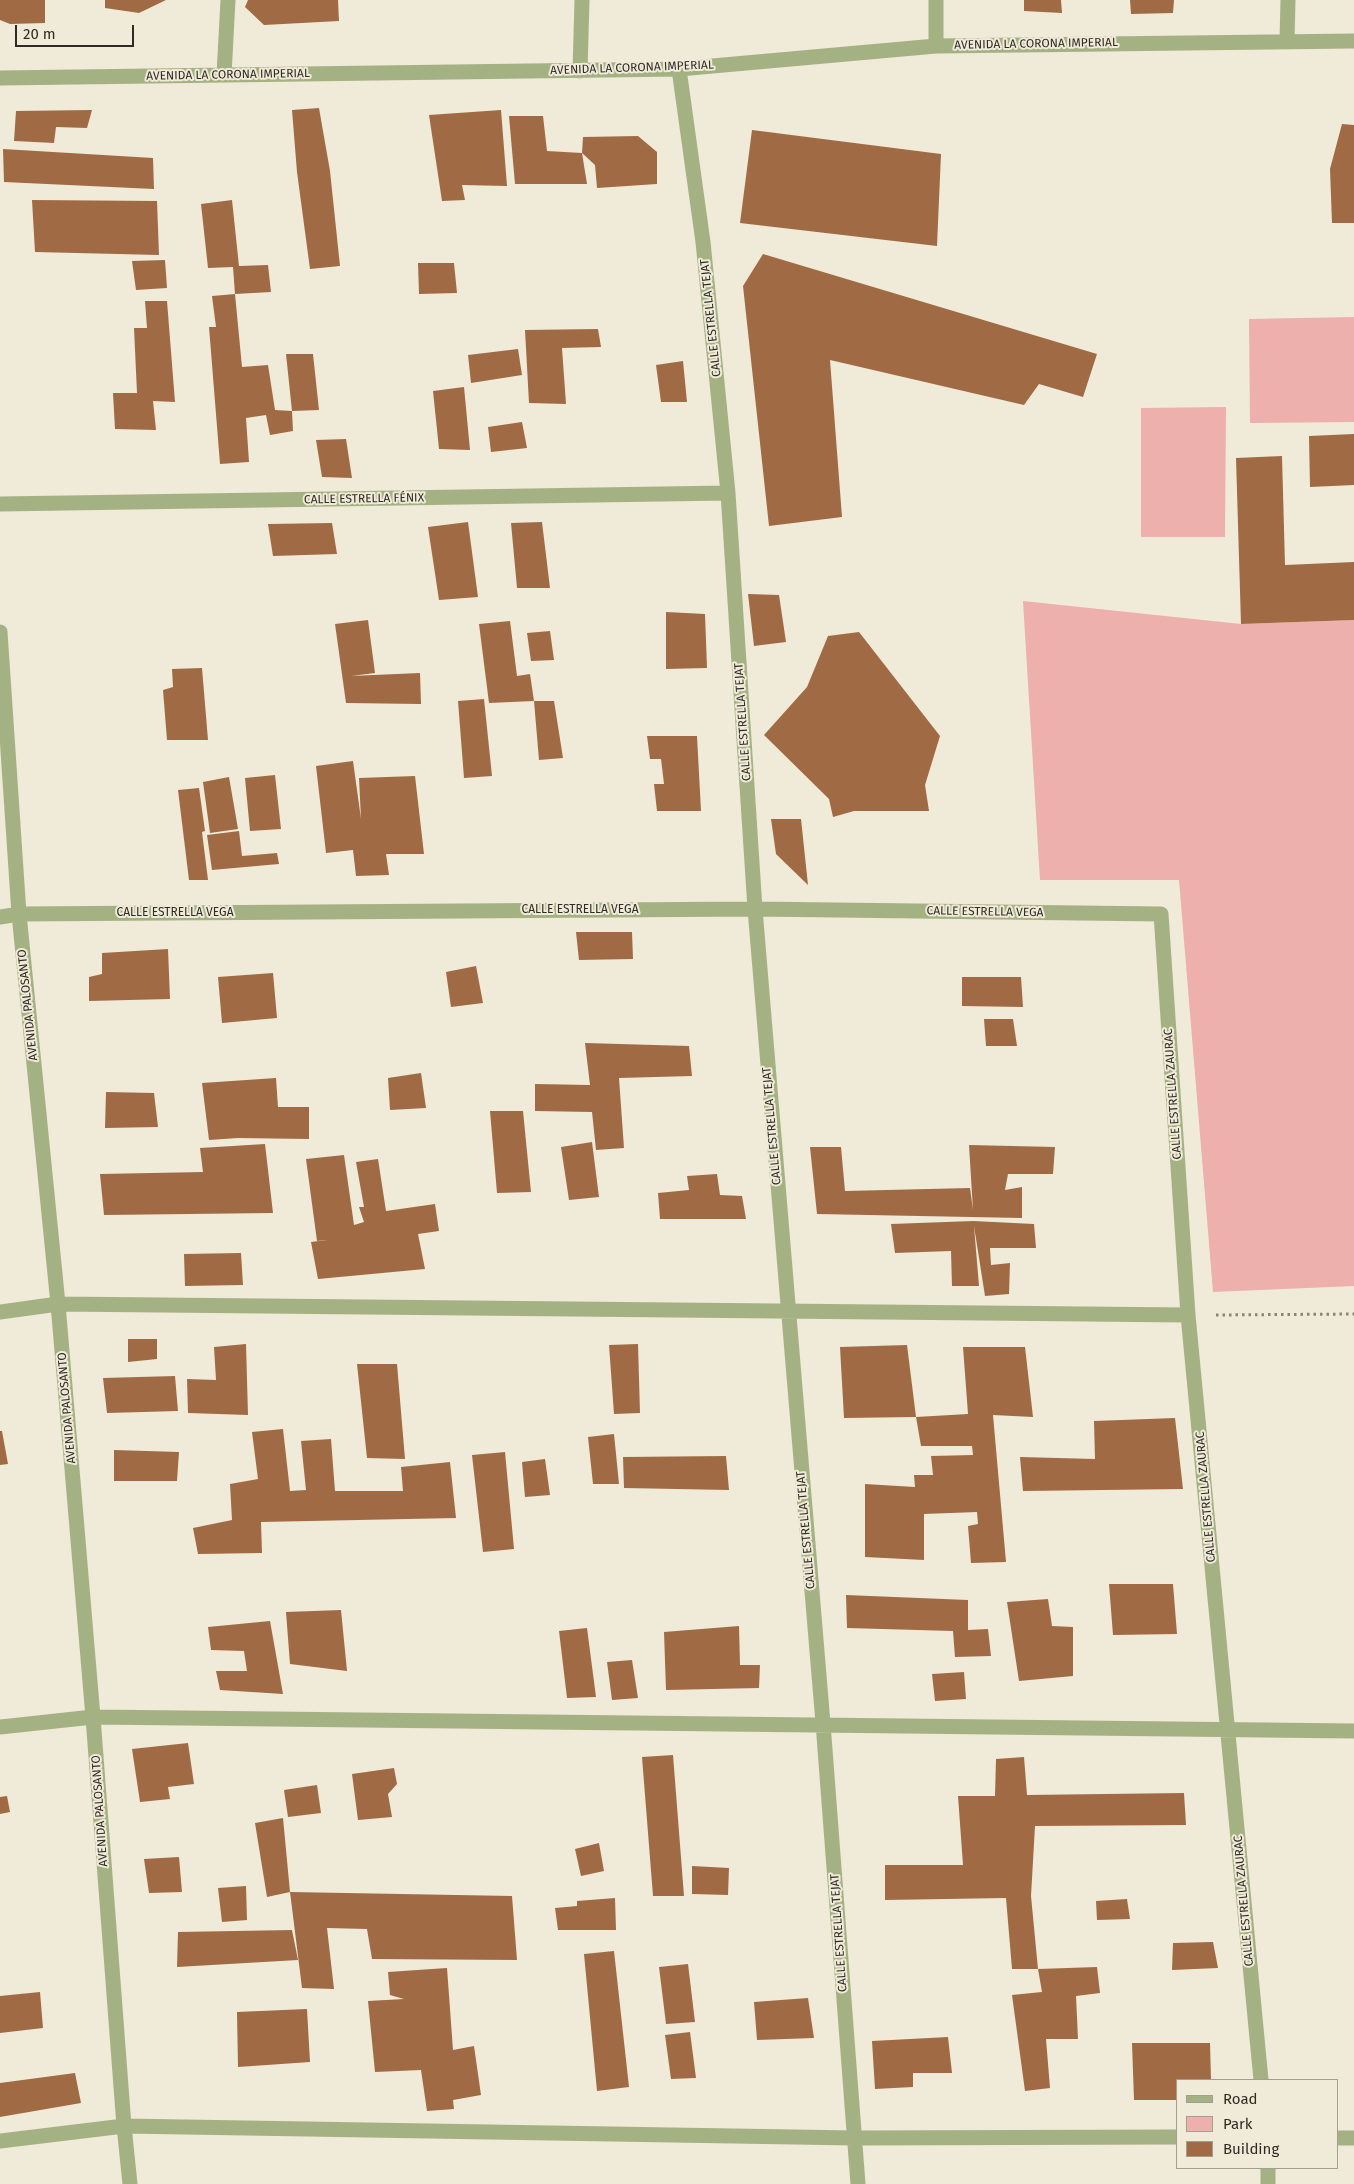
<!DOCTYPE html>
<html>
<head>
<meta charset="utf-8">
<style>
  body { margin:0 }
  #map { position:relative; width:1354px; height:2184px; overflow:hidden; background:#f0ead8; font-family:"Fira Sans",sans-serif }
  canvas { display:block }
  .legend { position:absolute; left:1176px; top:2079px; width:162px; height:90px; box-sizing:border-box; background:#f0ead8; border:1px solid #a29e90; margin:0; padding:6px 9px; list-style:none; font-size:15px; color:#2e2b24 }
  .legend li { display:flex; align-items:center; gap:10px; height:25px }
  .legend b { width:25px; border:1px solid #a29e90 }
  .scale { position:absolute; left:15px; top:25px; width:119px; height:22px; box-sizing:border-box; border:2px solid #2e2b24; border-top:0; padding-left:6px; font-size:15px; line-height:18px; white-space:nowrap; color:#2e2b24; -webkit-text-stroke:4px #f0ead8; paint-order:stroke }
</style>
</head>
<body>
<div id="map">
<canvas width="1354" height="2184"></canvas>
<ul class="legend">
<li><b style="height:6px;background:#a4b283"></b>Road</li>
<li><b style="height:14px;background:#edb0ac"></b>Park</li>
<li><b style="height:14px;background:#a06b44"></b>Building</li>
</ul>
<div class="scale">20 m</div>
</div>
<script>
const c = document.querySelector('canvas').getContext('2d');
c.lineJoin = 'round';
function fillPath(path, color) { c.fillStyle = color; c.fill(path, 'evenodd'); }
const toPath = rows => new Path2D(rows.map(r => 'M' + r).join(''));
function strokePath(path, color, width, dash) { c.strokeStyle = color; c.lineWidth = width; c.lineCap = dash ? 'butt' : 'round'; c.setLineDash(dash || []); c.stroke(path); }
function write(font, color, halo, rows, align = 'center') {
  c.font = font + ' "Fira Sans",sans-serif'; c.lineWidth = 4; c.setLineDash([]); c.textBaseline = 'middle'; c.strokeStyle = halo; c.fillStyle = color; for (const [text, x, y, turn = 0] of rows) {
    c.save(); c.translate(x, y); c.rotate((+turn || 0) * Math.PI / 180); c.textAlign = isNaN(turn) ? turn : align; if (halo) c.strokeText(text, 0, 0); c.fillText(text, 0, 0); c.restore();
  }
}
fillPath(toPath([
  [1354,317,1354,422,1250,423,1249,319],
  [1226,407,1225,537,1141,537,1141,408],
  [1023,601,1241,624,1354,620,1354,1286,1213,1292,1179,880,1040,880]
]), '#edb0ac');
fillPath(toPath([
  [0,0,45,0,45,23,10,24,0,20],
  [105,0,166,0,139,13,105,8],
  [248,0,338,0,339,21,264,25,245,7],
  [1024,0,1061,0,1062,13,1024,11],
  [1130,0,1174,0,1173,13,1131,14],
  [319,108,330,171,340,266,310,269,297,172,292,110],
  [92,110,87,128,56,127,54,143,14,141,16,111],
  [501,110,507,186,462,185,465,200,442,201,429,115],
  [509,116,543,116,547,151,582,153,583,137,638,136,657,152,657,184,597,188,595,165,582,153,587,184,515,184],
  [1342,124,1354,125,1354,223,1332,223,1330,169],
  [752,130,941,154,937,246,740,223],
  [3,149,153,158,154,189,4,182],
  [32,200,157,201,159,255,35,252],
  [232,200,239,266,268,265,271,292,235,294,233,267,208,268,201,204],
  [763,254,1097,354,1083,397,1039,384,1024,405,830,360,842,517,769,526,743,286],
  [165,260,167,288,136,290,132,261],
  [418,263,454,263,457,293,419,294],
  [235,294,242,367,268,365,275,410,292,411,286,354,313,354,319,410,292,411,293,431,270,435,266,415,246,418,249,462,220,464,209,327,216,327,212,296],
  [145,301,167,301,175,402,153,401,156,430,115,429,113,393,137,393,134,328,147,328],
  [598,329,601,347,562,348,566,404,529,403,525,330],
  [518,349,522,375,471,383,468,355],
  [683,361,687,402,661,402,656,365],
  [464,387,470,450,439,449,433,391],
  [522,422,527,448,491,452,488,427],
  [1354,434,1354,485,1310,487,1309,436],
  [346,439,352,478,322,477,316,440],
  [1282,456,1285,565,1354,562,1354,620,1241,624,1236,458],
  [468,522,478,597,439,600,428,527],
  [542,522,550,588,517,588,511,523],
  [332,523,337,554,273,556,268,524],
  [748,594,779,595,786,642,754,646],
  [666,612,705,614,707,668,666,669],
  [368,620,375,673,351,676,420,673,421,704,346,703,335,624],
  [510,621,517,676,530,674,534,701,489,703,479,624],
  [550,631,554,660,531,661,527,633],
  [859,632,940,736,925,785,929,811,854,811,833,817,829,799,764,735,807,687,828,636],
  [202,668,208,740,167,740,163,690,173,687,172,669],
  [484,699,492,776,464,778,458,701],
  [534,701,554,701,563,758,539,760],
  [647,736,697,736,701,811,657,811,654,784,664,784,661,759,650,759],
  [353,761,361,819,359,778,415,776,424,854,386,854,389,875,356,876,353,850,326,853,316,766],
  [275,775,281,829,250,831,245,778],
  [229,777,238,829,210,833,203,782],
  [199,788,205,831,202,832,208,880,189,880,178,790],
  [771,819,801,819,808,885,776,854],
  [239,831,242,856,277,853,279,864,212,870,207,835],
  [576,932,632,932,633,959,579,960],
  [168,949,170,999,89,1001,89,977,102,974,102,953],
  [476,966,483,1003,451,1007,446,972],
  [273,973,277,1018,222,1023,218,977],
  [962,977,1021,977,1023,1007,962,1006],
  [984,1019,1013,1019,1017,1046,986,1046],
  [585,1043,689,1046,692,1076,619,1078,624,1148,596,1150,592,1112,535,1111,535,1084,590,1085],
  [421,1073,426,1108,390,1110,388,1078],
  [276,1078,278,1107,309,1107,309,1139,238,1138,209,1140,202,1083],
  [106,1092,154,1093,158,1127,105,1128],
  [490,1111,523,1111,531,1192,497,1193],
  [592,1142,599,1197,569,1200,561,1147],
  [265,1144,273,1213,104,1215,100,1174,203,1172,200,1148],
  [969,1145,1055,1147,1053,1174,1008,1174,1005,1190,1022,1187,1022,1218,817,1214,810,1147,841,1147,845,1191,970,1188,973,1210],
  [344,1155,354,1225,364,1222,359,1207,364,1207,356,1162,378,1159,386,1211,435,1204,439,1231,418,1234,425,1269,318,1279,311,1242,327,1240,317,1241,306,1159],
  [717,1174,720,1195,742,1196,746,1219,660,1219,658,1193,689,1190,687,1176],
  [973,1221,1034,1224,1036,1248,990,1248,991,1265,1010,1263,1009,1294,985,1296,974,1226,979,1286,952,1286,951,1251,895,1253,891,1224],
  [241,1253,243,1285,185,1286,184,1254],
  [128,1339,157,1339,157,1359,128,1362],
  [246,1344,248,1415,188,1413,187,1379,216,1380,214,1347],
  [638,1344,640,1413,614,1414,609,1345],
  [907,1345,916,1417,844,1418,840,1347],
  [963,1347,1025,1347,1033,1417,993,1415,1006,1562,971,1563,968,1526,978,1524,977,1512,924,1514,924,1560,865,1557,865,1484,915,1487,914,1475,933,1475,931,1456,973,1455,972,1446,921,1446,916,1417,968,1414],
  [357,1364,397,1364,405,1459,367,1458],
  [175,1376,178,1411,107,1413,103,1378],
  [1175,1418,1183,1489,1023,1491,1020,1457,1095,1459,1094,1421],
  [283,1429,290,1491,306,1490,301,1441,331,1439,335,1491,403,1491,401,1467,450,1462,456,1518,261,1522,262,1553,198,1554,193,1528,232,1520,230,1484,258,1479,252,1432],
  [0,1431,2,1431,8,1464,0,1465],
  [614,1434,619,1484,593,1484,588,1437],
  [114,1450,179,1452,177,1481,114,1481],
  [505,1452,514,1549,483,1552,472,1455],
  [726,1456,729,1490,624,1488,623,1457],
  [545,1459,550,1495,525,1497,522,1462],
  [1109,1584,1173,1584,1177,1634,1113,1635],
  [846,1595,968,1600,968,1630,988,1629,991,1656,955,1657,953,1631,847,1628],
  [1048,1599,1052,1626,1073,1627,1073,1676,1019,1681,1007,1602],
  [341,1610,347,1671,290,1664,286,1612],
  [270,1621,283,1694,220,1690,216,1671,247,1671,244,1651,211,1650,208,1627],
  [739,1626,740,1665,760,1665,759,1688,666,1690,664,1632],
  [587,1628,596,1697,567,1698,559,1631],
  [632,1660,638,1698,612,1700,607,1662],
  [964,1672,966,1699,935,1701,932,1674],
  [188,1743,194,1784,168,1787,170,1799,140,1802,132,1749],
  [673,1755,684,1896,653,1896,642,1757],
  [1024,1757,1027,1795,1184,1793,1186,1825,1035,1826,1031,1896,1038,1969,1012,1969,1006,1898,885,1900,885,1865,963,1865,958,1796,995,1796,996,1759],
  [394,1768,397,1784,388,1794,392,1817,358,1820,352,1774],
  [317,1785,321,1813,288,1817,284,1790],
  [7,1796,10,1812,0,1814,0,1797],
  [283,1818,290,1892,267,1897,255,1823],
  [599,1843,604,1871,581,1876,575,1849],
  [179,1857,182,1892,149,1893,144,1859],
  [692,1866,729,1868,728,1895,692,1894],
  [246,1886,247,1920,222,1922,218,1888],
  [290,1892,512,1896,517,1960,372,1959,367,1929,327,1928,334,1989,302,1988],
  [615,1898,616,1930,558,1930,555,1908,577,1906,577,1901],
  [1127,1899,1130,1919,1097,1920,1096,1901],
  [292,1930,298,1960,177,1967,178,1932],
  [1213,1942,1218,1968,1172,1970,1173,1943],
  [614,1951,629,2087,597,2091,584,1954],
  [688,1964,695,2022,666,2024,659,1967],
  [1097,1967,1100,1993,1076,1996,1078,2039,1046,2039,1050,2088,1025,2091,1012,1995,1042,1992,1038,1969],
  [447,1968,453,2050,474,2046,481,2095,453,2100,454,2109,427,2111,421,2070,375,2072,368,2001,404,1999,390,1995,388,1972],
  [40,1992,43,2028,0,2033,0,1996],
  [808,1998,814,2038,757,2040,754,2002],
  [307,2009,310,2062,238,2067,237,2012],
  [690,2032,696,2078,671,2079,665,2035],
  [948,2037,952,2073,913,2073,913,2087,875,2089,872,2041],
  [1132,2043,1210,2043,1211,2080,1178,2080,1178,2100,1134,2100],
  [75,2073,81,2103,0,2117,0,2083]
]), '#a06b44');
strokePath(toPath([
  [1216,1315,1354,1314]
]), '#878377', 3, [2.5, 4]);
strokePath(toPath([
  [1287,41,1288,0],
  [936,46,936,0],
  [679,69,703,242,728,493,755,909,823,1723,858,2184],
  [580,71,582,0],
  [224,75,228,0],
  [0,78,679,69,936,46,1354,41],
  [0,504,728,493],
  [0,632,19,914,58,1304,93,1717,124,2126,130,2184],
  [0,917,19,914,755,909,1161,914,1188,1315,1261,2080],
  [0,1312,58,1304,1188,1315],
  [0,1727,93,1717,1354,1731],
  [1338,2138,1354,2138],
  [0,2141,124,2126,855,2138,1178,2137],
  [1268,2168,1268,2184]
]), '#a4b283', 15);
write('12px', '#2e2b24', '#f0ead8', [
  ["AVENIDA LA CORONA IMPERIAL",1036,44,-1],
  ["AVENIDA LA CORONA IMPERIAL",632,68,-2],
  ["AVENIDA LA CORONA IMPERIAL",228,75,-1],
  ["CALLE ESTRELLA TEJAT",711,318,-96],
  ["CALLE ESTRELLA FÉNIX",364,499,-1],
  ["CALLE ESTRELLA TEJAT",743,722,-94],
  ["CALLE ESTRELLA VEGA",580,910],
  ["CALLE ESTRELLA VEGA",985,912,1],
  ["CALLE ESTRELLA VEGA",175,913],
  ["AVENIDA PALOSANTO",28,1005,-96],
  ["CALLE ESTRELLA ZAURAC",1173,1094,-94],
  ["CALLE ESTRELLA TEJAT",772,1126,-95],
  ["AVENIDA PALOSANTO",67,1408,-95],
  ["CALLE ESTRELLA ZAURAC",1206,1497,-95],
  ["CALLE ESTRELLA TEJAT",806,1530,-95],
  ["AVENIDA PALOSANTO",100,1811,-94],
  ["CALLE ESTRELLA ZAURAC",1244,1901,-95],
  ["CALLE ESTRELLA TEJAT",839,1933,-94]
]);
</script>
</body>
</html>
